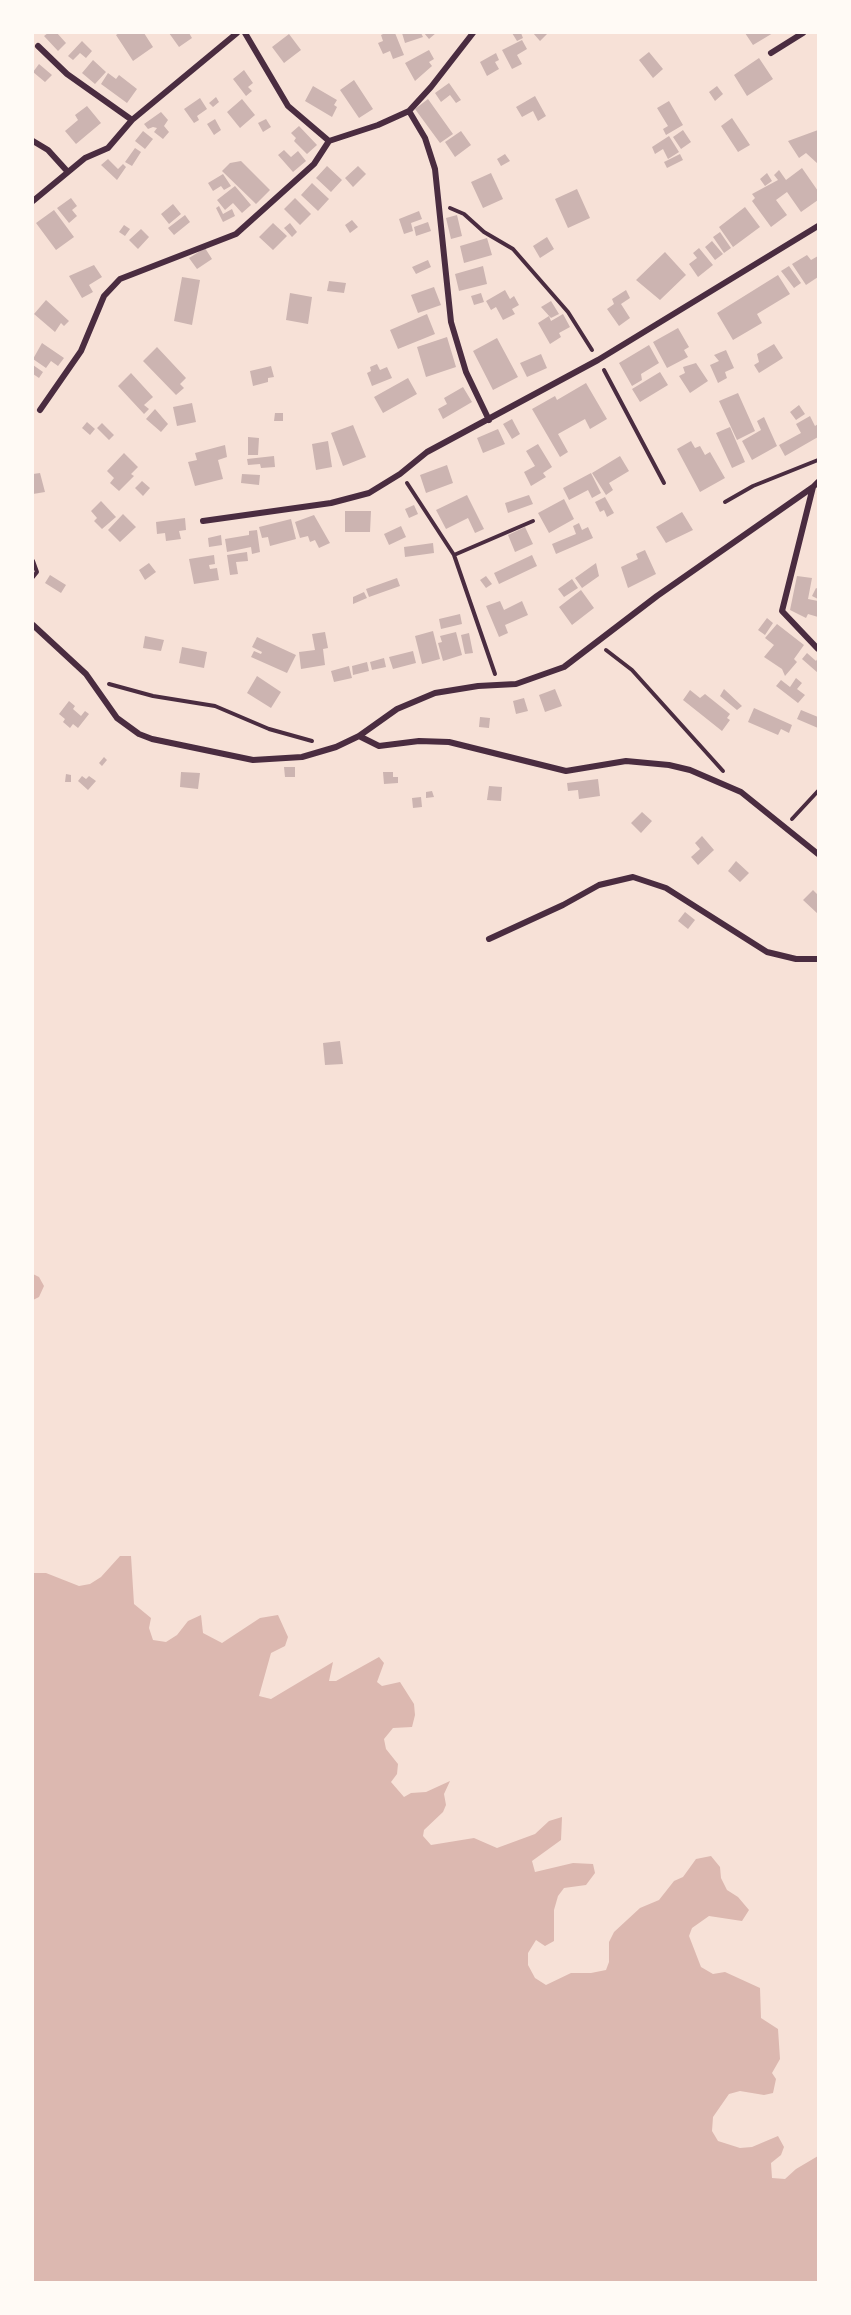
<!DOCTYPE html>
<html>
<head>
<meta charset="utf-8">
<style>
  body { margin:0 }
  #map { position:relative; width:851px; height:2315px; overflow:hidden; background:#f7e1d7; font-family:"PT Sans Narrow",sans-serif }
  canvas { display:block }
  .frame { position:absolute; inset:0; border:34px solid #fffaf5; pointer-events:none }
</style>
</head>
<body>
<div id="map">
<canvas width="851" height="2315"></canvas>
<div class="frame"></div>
</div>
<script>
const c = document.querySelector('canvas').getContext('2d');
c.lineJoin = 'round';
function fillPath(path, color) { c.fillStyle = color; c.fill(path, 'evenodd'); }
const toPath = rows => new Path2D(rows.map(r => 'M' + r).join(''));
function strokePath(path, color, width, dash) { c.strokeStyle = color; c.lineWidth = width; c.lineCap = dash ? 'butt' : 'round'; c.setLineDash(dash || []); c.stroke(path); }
fillPath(toPath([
  [33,1274,39,1277,44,1286,39,1297,33,1300],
  [120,1556,131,1556,134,1604,151,1618,149,1628,153,1640,166,1642,177,1635,188,1621,201,1615,203,1633,222,1643,260,1618,278,1615,288,1637,285,1646,271,1653,259,1696,271,1699,333,1662,329,1681,336,1681,379,1657,384,1663,377,1682,382,1686,400,1682,414,1704,415,1715,412,1727,393,1728,384,1739,386,1749,398,1764,397,1774,391,1782,404,1797,411,1793,426,1792,450,1781,444,1794,446,1805,443,1812,424,1830,423,1836,431,1845,474,1838,497,1848,535,1834,549,1821,562,1817,561,1840,532,1861,535,1872,573,1863,593,1864,595,1873,586,1885,564,1888,558,1896,554,1910,554,1941,545,1946,536,1940,528,1953,528,1965,535,1978,546,1985,571,1973,591,1973,606,1970,609,1962,609,1942,614,1932,640,1908,659,1900,674,1881,683,1877,696,1859,711,1856,720,1867,721,1878,727,1890,738,1897,749,1910,742,1921,709,1916,692,1928,689,1936,701,1967,713,1974,725,1972,760,1988,761,2018,778,2029,780,2059,772,2073,776,2079,773,2093,764,2095,740,2091,729,2094,713,2117,712,2131,718,2141,740,2148,752,2147,778,2136,784,2147,781,2155,771,2163,772,2178,785,2179,796,2169,818,2156,818,2282,33,2282,33,1573,46,1573,79,1586,90,1584,101,1577]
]), '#dcb8b0');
fillPath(toPath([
  [48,33,57,33,66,43,58,51,44,36],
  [119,33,144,33,153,47,133,61,116,35],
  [169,33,189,33,192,38,179,47],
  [385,33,395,33,404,55,393,59,390,51,383,54,378,43,383,41,381,35],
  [402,33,421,33,423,37,405,43],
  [424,33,436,33,429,39],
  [512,33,521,33,523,38,517,41],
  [533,33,546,33,547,34,540,41],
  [745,33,773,33,753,45],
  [289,34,301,50,284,63,272,47],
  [522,40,527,49,517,55,522,64,512,69,502,50],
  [82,41,92,51,86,58,80,53,73,60,68,56],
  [429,50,434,59,429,62,432,66,415,81,405,63],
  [649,52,663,69,653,78,639,60],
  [496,53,499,60,495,62,499,69,487,76,480,62],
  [759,58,773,79,747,96,734,75],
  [93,60,106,72,95,84,82,73],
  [39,64,52,75,45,82,33,72],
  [244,70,253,83,248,87,252,91,246,96,233,79],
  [108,73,116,79,119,75,137,89,127,103,101,84],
  [354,80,373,109,359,118,340,90],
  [449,83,461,100,456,103,450,95,441,102,435,93],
  [313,86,337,100,334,105,337,107,332,117,305,101],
  [717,86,723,94,715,101,709,92],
  [535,96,546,116,538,121,533,111,522,117,516,107],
  [216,97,219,102,213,107,209,103],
  [200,98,207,109,197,116,199,120,194,123,184,109],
  [242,99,255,115,240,128,227,112],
  [428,99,453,134,440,143,415,109],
  [669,101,683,125,666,135,663,129,668,126,657,108],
  [87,106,101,123,76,144,65,131,78,120,75,115],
  [161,112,168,120,164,126,169,132,163,139,154,132,157,128,153,127,148,129,144,124],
  [732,118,750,145,738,152,721,126],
  [215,119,221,130,214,135,207,124],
  [266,119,271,127,263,132,258,123],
  [299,126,317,145,307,154,294,141,296,138,291,133],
  [683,130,691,142,681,149,673,137],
  [818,130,818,164,806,153,799,158,788,141],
  [143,131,153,139,145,149,135,141],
  [461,131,471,145,455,157,445,142],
  [669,136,679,152,668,159,663,149,655,154,652,147],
  [135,148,141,152,132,166,125,162],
  [284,150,291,157,298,151,306,161,293,172,278,155],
  [505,154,510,161,501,166,497,159],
  [680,154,683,160,667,168,664,162],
  [108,159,118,169,123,164,126,167,117,180,101,165],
  [241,161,270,190,256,204,222,171,230,163],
  [327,166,342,180,331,192,316,178],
  [358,166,366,174,353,187,345,178],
  [802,168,818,191,818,200,801,212,787,192,776,200,787,215,771,227,752,201,755,198,752,194,778,180,774,175,779,170,786,180],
  [491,173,503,199,483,208,471,182],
  [767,173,772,181,765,186,760,179],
  [223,174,231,186,224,190,221,186,213,191,208,183],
  [312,183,329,199,318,211,301,195],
  [235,186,251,205,242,213,233,203,225,210,217,200],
  [577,189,590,218,568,228,555,199],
  [71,198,77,206,72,210,77,216,69,223,57,208],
  [295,198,311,214,300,225,284,209],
  [173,204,181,214,169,224,161,214],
  [219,206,223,214,232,209,235,216,223,222,216,208],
  [745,207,760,227,733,247,719,227],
  [54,210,74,237,56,250,36,223],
  [419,211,422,219,411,223,413,231,404,234,399,219],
  [185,215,190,222,174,235,168,228],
  [457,215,462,236,451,239,446,218],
  [352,220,358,227,350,233,345,225],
  [428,222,431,231,416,236,414,227],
  [273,223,287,236,273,250,259,237],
  [290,223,297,232,292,237,284,228],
  [124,225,130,229,125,236,119,232],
  [141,229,149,237,138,249,129,240],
  [720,232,731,248,724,253,713,237],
  [547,237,554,249,540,258,533,246],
  [487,238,492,255,464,263,460,246],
  [712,241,723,254,715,260,705,247],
  [205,248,212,259,197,269,189,258],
  [699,248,713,265,698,277,689,264,697,258,693,253],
  [665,252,686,275,660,300,636,280],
  [807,255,811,260,818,256,818,277,806,285,792,264],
  [428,260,431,267,416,274,412,267],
  [94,265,102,277,89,285,93,292,82,298,69,276],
  [483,266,487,284,459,291,455,274],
  [789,266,801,283,794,288,781,271],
  [778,275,790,294,757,314,762,323,733,340,717,313],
  [182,277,200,280,192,325,174,321],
  [329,281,346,283,344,293,327,291],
  [434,287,441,305,418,313,411,295],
  [505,290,510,299,514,296,519,305,512,309,515,314,503,320,496,307,491,310,486,301],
  [626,290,630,298,621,304,630,318,619,326,607,309,614,304,612,299],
  [290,293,312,297,308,324,286,320],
  [481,293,484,302,474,305,471,296],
  [46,300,69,321,64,326,61,323,55,332,34,314],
  [551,301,559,314,551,318,541,307],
  [427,314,435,334,398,349,390,330],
  [563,314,570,327,559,333,561,337,550,344,538,323,549,316,551,321],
  [678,328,689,347,684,350,688,357,667,368,653,342],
  [447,337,456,367,426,377,417,347],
  [497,338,518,377,493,390,473,351],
  [42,343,64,358,58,366,51,361,46,368,33,359],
  [774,344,783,358,759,373,754,365,759,362,757,354],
  [649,345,659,363,641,374,642,380,632,386,619,363],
  [157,347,186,378,180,384,184,388,176,395,143,361],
  [726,350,734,368,725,372,727,378,718,383,710,365,719,361,714,355],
  [541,354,547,368,527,377,520,363],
  [696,363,708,381,690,393,679,376,685,373,683,367],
  [377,364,380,370,387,367,392,378,372,386,367,373,371,371,370,367],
  [33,365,43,372,39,378,33,374],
  [271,366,274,377,268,378,268,382,253,386,250,371],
  [660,372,668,385,640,402,632,389],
  [131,373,153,397,144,405,149,409,144,414,118,386],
  [408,378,417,394,383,413,374,397],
  [586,383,607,419,590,429,585,419,558,434,568,452,560,457,532,409,555,396,557,400],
  [463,387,472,402,443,419,438,409,447,404,444,398],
  [738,393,755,431,737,440,719,401],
  [192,403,196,422,177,426,173,407],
  [799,405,805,414,796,420,790,412],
  [155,409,168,424,161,432,146,419],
  [275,413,283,413,283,421,274,421],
  [810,416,815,426,818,424,818,437,785,456,779,445,801,433,796,424],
  [764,417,777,446,752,460,742,441,761,430,757,421],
  [512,419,520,434,512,439,503,424],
  [87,422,95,429,90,435,82,428],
  [102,423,114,435,109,440,97,428],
  [353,425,366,457,343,466,331,433],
  [730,427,745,462,732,468,716,433],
  [498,429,505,444,483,453,477,438],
  [248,437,259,438,258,455,248,455],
  [328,441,332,467,316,470,312,444],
  [691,441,695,448,700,446,705,455,710,452,725,478,700,492,677,449],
  [538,444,552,467,543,473,546,477,531,486,524,472,535,466,526,451],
  [225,445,227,457,218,460,223,479,195,486,188,462,197,460,195,453],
  [124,453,138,467,131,474,134,476,119,491,110,483,114,478,107,471],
  [274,456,275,467,261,468,260,464,248,465,247,459],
  [620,456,629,471,609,483,613,490,606,495,592,473],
  [447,465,453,483,426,493,420,475],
  [40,473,45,492,33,494,33,474],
  [591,473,601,493,592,498,588,490,569,500,563,488],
  [242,474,260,475,259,485,241,483],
  [142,481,150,488,143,496,135,488],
  [467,495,484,529,475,533,468,518,446,529,436,510],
  [529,495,533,504,508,513,505,503],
  [605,497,614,513,607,517,604,510,600,512,595,502],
  [564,499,574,519,549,533,538,513],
  [101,501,116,517,102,529,94,521,97,518,91,511],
  [414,505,418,514,409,518,405,509],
  [345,511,371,511,370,532,345,532],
  [682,512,693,530,666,543,656,527],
  [123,514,136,527,120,542,108,530],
  [314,515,330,543,319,548,315,540,310,542,308,536,300,538,295,522],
  [185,518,186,530,179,531,181,539,166,541,165,533,157,534,156,522],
  [291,519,296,539,270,546,268,537,262,538,259,527],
  [579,523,582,530,588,527,593,538,556,554,552,544,576,534,573,526],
  [401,526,406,537,389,545,384,534],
  [525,527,533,544,515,552,508,535],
  [257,530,260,552,252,554,251,547,227,552,225,539,249,535,249,531],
  [221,535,222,545,209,547,208,538],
  [433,543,434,553,405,557,404,547],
  [645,550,656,574,628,588,621,567,638,559,636,554],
  [247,552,248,561,236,562,238,574,230,575,227,555],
  [214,555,215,564,209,565,210,569,217,568,219,580,194,584,189,559],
  [532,555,537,566,499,584,494,573],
  [149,563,156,572,145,580,139,570],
  [596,563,599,576,582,588,575,578],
  [50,575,66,585,61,593,45,583],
  [486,576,492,584,486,588,480,580],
  [797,576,812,578,808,599,818,601,818,617,808,614,806,618,790,610],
  [397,578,400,586,369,597,366,589],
  [572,579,578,588,564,597,558,589],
  [816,588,818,589,818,599,812,596],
  [581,590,594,608,572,625,559,607],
  [364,592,367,598,353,604,353,597],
  [500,601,504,610,522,601,528,615,505,625,508,633,499,637,486,606],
  [460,614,462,624,441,629,439,619],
  [767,618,773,623,765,635,758,630],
  [777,624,804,645,794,659,797,662,785,676,782,669,764,657,774,645,765,638],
  [433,631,440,659,422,664,415,636],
  [325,632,328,648,323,649,325,665,301,669,299,652,315,650,312,634],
  [456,632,462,655,443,661,438,643,442,642,440,636],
  [469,633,473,653,465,654,461,635],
  [145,636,164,640,161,651,143,648],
  [257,637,296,655,287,673,251,657,254,651,261,654,262,652,252,647],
  [182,647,207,652,204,668,179,663],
  [413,651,416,663,393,669,389,657],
  [807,653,816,661,818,658,818,673,802,659],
  [384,658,386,667,372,670,370,662],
  [367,662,369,671,353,675,352,666],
  [349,666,352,678,334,682,331,671],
  [257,676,281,692,271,708,247,693],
  [796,678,802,683,797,689,805,695,798,703,776,686,781,680,790,687],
  [555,689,562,706,545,712,539,695],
  [724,689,742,706,737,710,720,696],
  [690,690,700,698,705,694,730,714,727,718,730,720,722,731,683,700],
  [524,698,528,711,516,714,513,701],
  [69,701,75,706,73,709,81,716,85,711,89,714,78,728,73,724,70,728,63,722,65,719,59,714],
  [754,708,792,725,789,733,781,729,778,735,748,722],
  [801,710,818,717,818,728,797,719],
  [480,717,490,718,489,728,479,727],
  [104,757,107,760,102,766,99,763],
  [284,767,295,767,295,777,285,777],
  [181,772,200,773,198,789,180,787],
  [383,772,393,772,393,777,398,777,398,783,384,784],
  [66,774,71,775,71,782,65,782],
  [82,776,86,779,89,776,96,781,88,790,78,781],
  [598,779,600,796,579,799,578,790,568,791,567,783],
  [489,786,502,787,501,801,487,800],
  [432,791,434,797,426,798,426,792],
  [421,797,422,807,413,808,412,798],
  [642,812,652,821,641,833,631,823],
  [702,836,714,850,698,865,691,857,700,849,695,843],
  [736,861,749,873,740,882,728,871],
  [813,890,818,895,818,914,803,900],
  [685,912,695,920,688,929,678,921],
  [340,1041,343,1064,325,1065,323,1043]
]), '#ccb4b1');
strokePath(toPath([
  [450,208,464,214,484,232,513,249,568,312,592,350],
  [604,370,664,483],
  [407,483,454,555,495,674],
  [725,502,753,486,818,460],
  [454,555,533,521],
  [33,561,37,572,33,577],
  [606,650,632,670,723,771],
  [109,684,153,696,215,706,269,729,312,741],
  [792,819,818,791]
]), '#4a2c40', 4);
strokePath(toPath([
  [245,33,288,106,329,141],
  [38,46,67,74,132,120],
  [771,53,803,33],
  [409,111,425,138,435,169,451,322,466,372,489,420],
  [33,141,48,150,67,171],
  [33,201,85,158,108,148,132,120,237,33],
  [40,410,81,351,104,296,120,279,236,234,314,164,329,141,378,125,409,111,431,87,473,33],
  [818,482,813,487,782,611,818,649],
  [203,521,331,503,369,493,400,474,427,452,598,360,818,226],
  [33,625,86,674,117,718,139,734,152,739,253,760,302,757,336,747,359,736,397,709,435,693,478,686,516,684,564,667,657,596,813,487],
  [359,736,379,746,419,741,449,742,566,771,626,761,669,765,690,770,741,792,818,854],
  [489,939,563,905,599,885,633,877,666,888,767,952,796,959,818,959]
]), '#4a2c40', 6);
</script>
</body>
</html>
